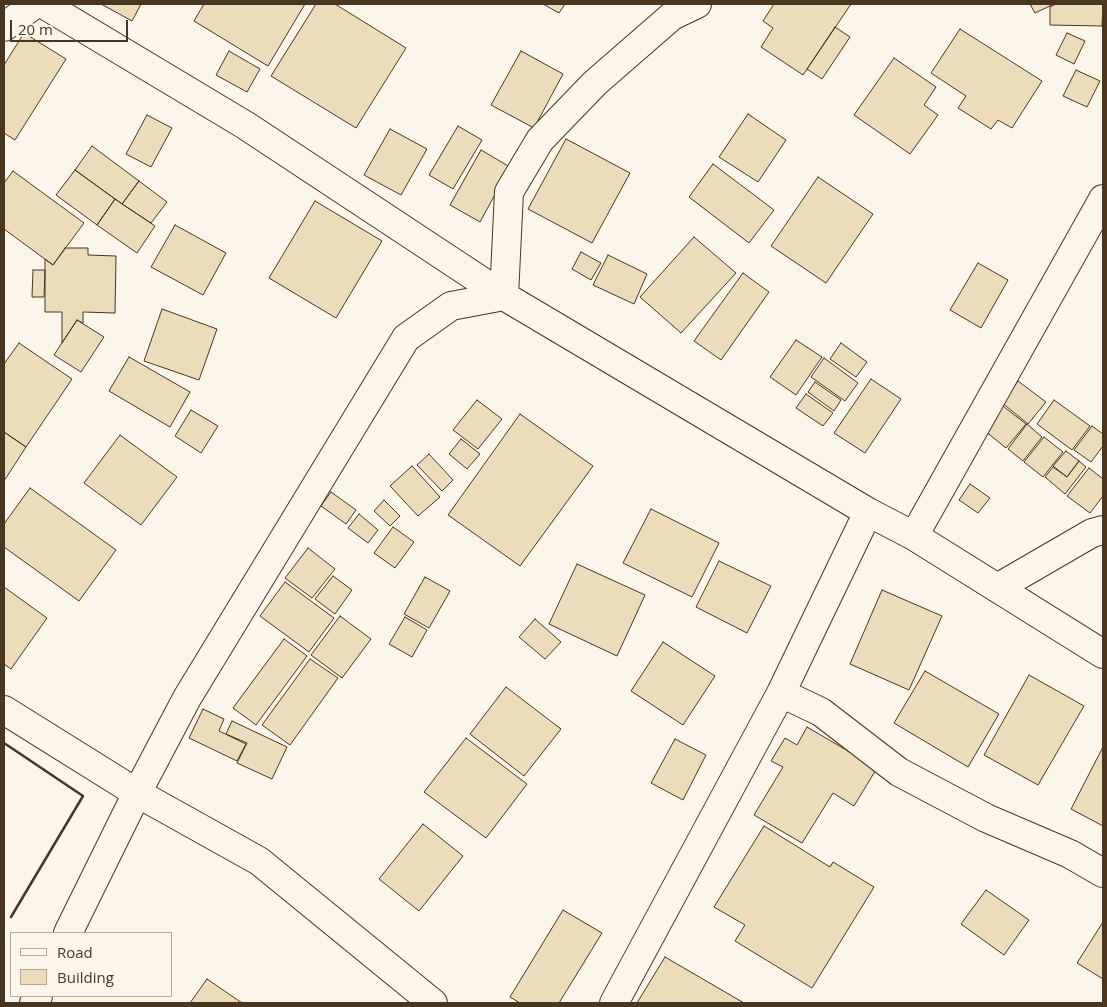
<!DOCTYPE html>
<html>
<head>
<meta charset="utf-8">
<style>
  body { margin:0 }
  #map { position:relative; width:1107px; height:1007px; overflow:hidden; background:#fbf6e9; font-family:"Open Sans",sans-serif }
  canvas { display:block }
  .frame { position:absolute; inset:0; border:5px solid #4a3520; pointer-events:none }
  .legend { position:absolute; left:10px; top:932px; width:162px; height:65px; box-sizing:border-box; background:#fbf6e9; border:1px solid #b4a999; margin:0; padding:6px 9px; list-style:none; font-size:15px; color:#4a3520 }
  .legend li { display:flex; align-items:center; gap:10px; height:25px }
  .legend b { width:25px; border:1px solid #b4a999 }
  .scale { position:absolute; left:10px; top:20px; width:118px; height:22px; box-sizing:border-box; border:2px solid #4a3520; border-top:0; padding-left:6px; font-size:15px; line-height:18px; white-space:nowrap; color:#4a3520; -webkit-text-stroke:4px #fbf6e9; paint-order:stroke }
</style>
</head>
<body>
<div id="map">
<canvas width="1107" height="1007"></canvas>
<div class="frame"></div>
<ul class="legend">
<li><b style="height:6px;background:#fbf6e9"></b>Road</li>
<li><b style="height:14px;background:#ecdcbc"></b>Building</li>
</ul>
<div class="scale">20 m</div>
</div>
<script>
const c = document.querySelector('canvas').getContext('2d');
c.lineJoin = 'round';
function fillPath(path, color) { c.fillStyle = color; c.fill(path, 'evenodd'); }
const toPath = rows => new Path2D(rows.map(r => 'M' + r).join(''));
function strokePath(path, color, width, dash) { c.strokeStyle = color; c.lineWidth = width; c.lineCap = dash ? 'butt' : 'round'; c.setLineDash(dash || []); c.stroke(path); }
const building = toPath([
  [101,4,141,4,132,21,101,4],
  [204,4,305,4,268,66,194,21,204,4],
  [316,4,335,4,406,48,356,128,271,76,316,4],
  [543,4,565,4,559,13,543,4],
  [774,4,851,4,803,75,761,47,773,28,763,21,774,4],
  [1030,4,1054,4,1035,13,1030,4],
  [1056,4,1103,4,1102,26,1050,25,1050,7,1056,4],
  [835,27,850,37,822,79,807,69,835,27],
  [960,29,1042,81,1012,128,998,120,991,129,958,108,966,96,931,73,960,29],
  [24,33,66,59,15,140,4,133,4,65,24,33],
  [1067,33,1085,41,1074,64,1056,55,1067,33],
  [229,51,260,69,247,92,216,75,229,51],
  [521,51,563,74,534,128,491,105,521,51],
  [894,58,936,87,924,105,938,115,910,154,854,115,894,58],
  [1076,70,1100,81,1087,107,1063,96,1076,70],
  [748,114,786,140,758,182,719,157,748,114],
  [147,115,172,128,151,167,126,154,147,115],
  [458,126,482,140,453,189,429,175,458,126],
  [390,129,427,149,401,195,364,175,390,129],
  [566,139,630,173,592,243,528,209,566,139],
  [92,146,139,181,122,204,75,170,92,146],
  [481,150,510,167,480,222,450,205,481,150],
  [713,164,774,210,749,243,689,197,713,164],
  [75,170,115,199,97,225,56,195,75,170],
  [13,171,84,223,53,265,4,229,4,183,13,171],
  [818,177,873,214,826,283,771,246,818,177],
  [139,181,167,202,151,223,122,204,139,181],
  [115,199,155,226,137,253,97,225,115,199],
  [315,201,382,241,336,318,269,278,315,201],
  [175,225,226,253,203,295,151,267,175,225],
  [694,237,736,273,681,333,640,297,694,237],
  [65,248,88,248,88,255,116,256,115,313,83,312,83,323,77,320,62,343,62,312,45,312,45,259,53,265,65,248],
  [581,252,601,263,591,280,572,269,581,252],
  [608,255,647,274,634,304,593,285,608,255],
  [978,263,1008,280,981,328,950,310,978,263],
  [33,270,45,270,44,297,32,297,33,270],
  [743,273,769,292,721,360,694,341,743,273],
  [162,309,217,329,199,380,144,361,162,309],
  [77,320,104,337,81,372,54,355,77,320],
  [796,340,822,357,796,395,770,377,796,340],
  [19,343,72,379,26,447,4,432,4,364,19,343],
  [841,343,867,362,856,377,830,359,841,343],
  [129,357,190,392,170,427,109,391,129,357],
  [824,358,858,383,845,401,811,377,824,358],
  [871,379,901,399,865,453,834,433,871,379],
  [1018,381,1046,402,1028,424,1001,402,1018,381],
  [815,382,841,400,834,411,808,392,815,382],
  [806,394,833,413,823,426,796,408,806,394],
  [477,400,502,419,478,449,453,430,477,400],
  [1054,400,1090,426,1072,450,1037,424,1054,400],
  [999,403,1026,424,1006,448,980,427,999,403],
  [191,410,218,426,201,453,175,436,191,410],
  [520,414,593,466,520,566,448,515,520,414],
  [1027,424,1042,437,1023,461,1008,449,1027,424],
  [1092,426,1103,434,1103,446,1091,462,1074,450,1092,426],
  [4,432,26,447,4,481,4,432],
  [120,435,177,477,141,525,84,483,120,435],
  [1044,437,1063,452,1043,477,1024,462,1044,437],
  [461,439,480,454,467,469,449,454,461,439],
  [1066,451,1079,461,1067,477,1053,466,1066,451],
  [429,454,453,480,442,491,417,465,429,454],
  [1079,461,1086,467,1065,494,1045,477,1053,467,1067,477,1079,461],
  [412,466,440,497,418,516,390,486,412,466],
  [1089,468,1103,479,1103,496,1090,513,1067,496,1089,468],
  [970,484,990,498,978,513,959,500,970,484],
  [30,488,116,550,79,601,4,547,4,524,30,488],
  [331,492,356,510,346,524,321,506,331,492],
  [384,500,400,516,390,526,374,511,384,500],
  [651,509,719,543,692,597,623,563,651,509],
  [359,514,378,530,368,543,348,528,359,514],
  [393,527,414,542,395,568,374,553,393,527],
  [308,548,335,569,312,598,285,578,308,548],
  [719,561,771,586,747,633,696,607,719,561],
  [577,564,645,595,617,656,549,624,577,564],
  [333,576,352,590,335,614,315,599,333,576],
  [425,577,450,591,429,628,404,614,425,577],
  [285,582,334,618,309,652,260,616,285,582],
  [4,587,47,618,11,669,4,664,4,587],
  [882,590,942,616,909,690,850,664,882,590],
  [340,616,371,639,342,678,311,655,340,616],
  [405,617,427,630,412,657,389,644,405,617],
  [535,619,561,642,545,659,519,637,535,619],
  [284,639,307,656,256,725,233,708,284,639],
  [663,642,715,676,683,725,631,691,663,642],
  [310,659,338,678,290,745,262,725,310,659],
  [925,671,999,714,968,767,894,723,925,671],
  [1029,675,1084,706,1038,785,984,755,1029,675],
  [506,687,561,729,524,776,470,734,506,687],
  [203,709,224,719,219,731,246,744,237,761,189,738,203,709],
  [232,721,287,747,272,779,237,763,247,743,226,734,232,721],
  [807,727,877,768,854,806,833,793,802,843,754,815,783,767,771,761,785,738,797,745,807,727],
  [466,738,527,784,486,838,424,792,466,738],
  [675,739,706,755,683,800,651,783,675,739],
  [1103,747,1103,826,1071,809,1103,747],
  [423,824,463,856,419,911,379,879,423,824],
  [764,826,830,867,833,862,874,887,812,988,735,941,745,925,714,907,764,826],
  [986,890,1029,920,1004,955,961,924,986,890],
  [563,910,602,933,559,1003,520,1003,510,997,563,910],
  [1103,922,1103,979,1077,963,1103,922],
  [665,957,744,1003,637,1003,665,957],
  [207,979,242,1003,190,1003,207,979]
]);
fillPath(building, '#ecdcbc');
strokePath(building, '#4a3520', 1);
const minor = toPath([
  [43,4,245,125,504,296],
  [4,27,35,4],
  [504,296,509,192,540,140,595,83,672,16,697,4],
  [914,536,1103,199],
  [997,588,1092,533,1103,530],
  [781,693,821,712,899,772,986,818,1070,854,1103,873],
  [4,710,137,793,259,861,433,1003],
  [68,933,137,793,187,698,406,338,451,306,504,296,868,512,914,536,1103,654],
  [34,1003,38,996],
  [614,1003,781,693,868,512]
]);
strokePath(minor, '#4a3520', 30);
strokePath(minor, '#fbf6e9', 28);
strokePath(toPath([
  [4,743,83,796,11,917]
]), '#4a3520', 2.5);
</script>
</body>
</html>
